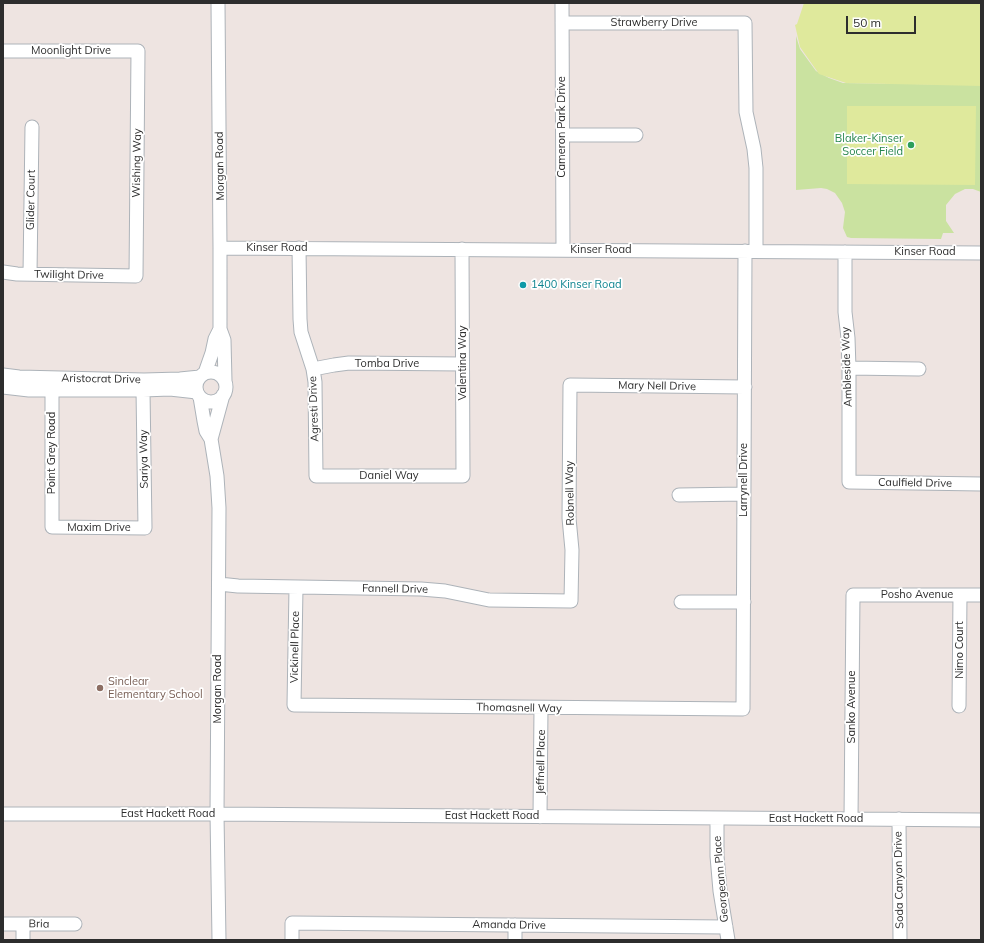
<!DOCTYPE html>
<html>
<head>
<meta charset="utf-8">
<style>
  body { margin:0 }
  #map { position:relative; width:984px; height:943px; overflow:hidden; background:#eee4e1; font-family:Mulish,sans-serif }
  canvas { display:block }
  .frame { position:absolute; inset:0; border:4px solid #2d2d2d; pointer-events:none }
  .scale { position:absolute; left:846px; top:16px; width:70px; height:18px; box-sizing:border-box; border:2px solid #2d2d2d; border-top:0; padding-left:5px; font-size:12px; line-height:14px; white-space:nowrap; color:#2d2d2d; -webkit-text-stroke:3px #fff; paint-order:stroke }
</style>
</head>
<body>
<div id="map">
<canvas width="984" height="943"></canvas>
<div class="frame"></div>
<div class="scale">50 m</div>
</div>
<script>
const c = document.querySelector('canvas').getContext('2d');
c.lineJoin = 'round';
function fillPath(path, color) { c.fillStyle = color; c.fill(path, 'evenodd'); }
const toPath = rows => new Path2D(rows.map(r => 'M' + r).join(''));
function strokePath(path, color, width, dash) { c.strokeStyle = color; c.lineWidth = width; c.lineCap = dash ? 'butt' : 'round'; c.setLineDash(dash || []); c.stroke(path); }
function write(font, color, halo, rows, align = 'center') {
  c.font = font + ' Mulish,sans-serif'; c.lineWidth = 3.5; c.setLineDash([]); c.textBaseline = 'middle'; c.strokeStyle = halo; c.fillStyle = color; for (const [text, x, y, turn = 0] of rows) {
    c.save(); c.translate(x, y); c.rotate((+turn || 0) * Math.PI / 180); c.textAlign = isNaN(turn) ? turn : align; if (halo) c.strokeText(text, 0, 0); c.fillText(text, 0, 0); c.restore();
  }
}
fillPath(toPath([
  [796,36,800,49,816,71,829,78,843,83,981,85,981,192,973,189,965,189,955,194,946,205,946,221,954,233,943,233,941,239,851,238,847,237,843,228,845,212,842,203,835,193,827,189,821,188,796,190]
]), '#cae2a0');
fillPath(toPath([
  [804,3,981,3,981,86,846,83,819,74,800,47,795,25,797,24],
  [847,106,976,106,975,185,847,184]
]), '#dfe99c');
const minor = toPath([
  [218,3,220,248,220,329,224,340,225,381],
  [562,3,563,250],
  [562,23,745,23,746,112,754,149,756,168,756,251],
  [3,51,138,51,136,276,17,274,3,272],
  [563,135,636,135],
  [220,248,981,253],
  [299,248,300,319,301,332,313,369,315,382,316,476,463,476,462,249],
  [845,252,845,312,848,338,849,368,849,482,981,484],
  [30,274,32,127],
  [849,368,919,369],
  [313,369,334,365,349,363,462,364],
  '196 387a15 15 0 1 1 30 0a15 15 0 1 1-30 0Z',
  [205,373,212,353,215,339,220,329],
  [3,375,19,377,144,380,180,379,200,377],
  [52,378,52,527,145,528,143,390],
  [3,387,29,390,143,390,170,389,197,392],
  [200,397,204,421,206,431,211,439,217,476,219,508,217,814,219,940],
  [211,439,223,395],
  [679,495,744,494],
  [219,584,238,586,421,589,445,591,489,600,571,601,572,550,569,518,570,385,745,387],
  [296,588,294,705,743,709,745,251],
  [681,602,744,602],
  [959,706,960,595],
  [3,814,217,814,981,820],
  [540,817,541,708],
  [717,818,717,856,720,891,728,940],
  [851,819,853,595,981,595],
  [899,819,900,940],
  [3,924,75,924],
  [23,924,23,940],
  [292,940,292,923,726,927],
  [515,940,515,925]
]);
strokePath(minor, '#adb3b9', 15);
strokePath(minor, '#fff', 13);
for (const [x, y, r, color] of [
  [911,145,4,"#2e9e5b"],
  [523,285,4,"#0f9aa8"],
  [100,688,4,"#8d6e63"]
]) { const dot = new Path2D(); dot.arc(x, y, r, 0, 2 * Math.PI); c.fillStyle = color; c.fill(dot); strokePath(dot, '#fff', 1.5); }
write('11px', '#2d2d2d', '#fff', [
  ["Strawberry Drive",654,23],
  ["Moonlight Drive",71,51],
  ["Cameron Park Drive",562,127,-90],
  ["Wishing Way",137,163,-89],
  ["Morgan Road",220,166,-91],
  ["Glider Court",31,200,-89],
  ["Kinser Road",277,248],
  ["Kinser Road",601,250],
  ["Kinser Road",925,252],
  ["Twilight Drive",69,275,1],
  ["Valentina Way",463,363,-90],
  ["Tomba Drive",387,364],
  ["Ambleside Way",847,367,-92],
  ["Aristocrat Drive",101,379,1],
  ["Mary Nell Drive",657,386,1],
  ["Agresti Drive",314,409,-92],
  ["Point Grey Road",52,453,-90],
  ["Sariya Way",144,459,-91],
  ["Daniel Way",389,476],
  ["Larrynell Drive",744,480,-90],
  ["Caulfield Drive",915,483,1],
  ["Robnell Way",570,493,-91],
  ["Maxim Drive",99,528],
  ["Fannell Drive",395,589,1],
  ["Posho Avenue",917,595],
  ["Vickinell Place",295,647,-89],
  ["Nimo Court",960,650,-90],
  ["Morgan Road",218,689,-90],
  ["Sanko Avenue",852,707,-90],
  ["Thomasnell Way",519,708,1],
  ["Jeffnell Place",541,762,-89],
  ["East Hackett Road",168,814],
  ["East Hackett Road",492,816],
  ["East Hackett Road",816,819],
  ["Georgeann Place",721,879,-95],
  ["Soda Canyon Drive",899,880,-91],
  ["Bria",39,924,1],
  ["Amanda Drive",509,925,1]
]);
write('11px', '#27864d', '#fff', [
  ["Blaker-Kinser",903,139],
  ["Soccer Field",903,152]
], 'right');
write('11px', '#0d838f', '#fff', [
  ["1400 Kinser Road",531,285]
], 'left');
write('11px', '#785e54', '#fff', [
  ["Sinclear",108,682],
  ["Elementary School",108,695]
], 'left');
</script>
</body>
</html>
